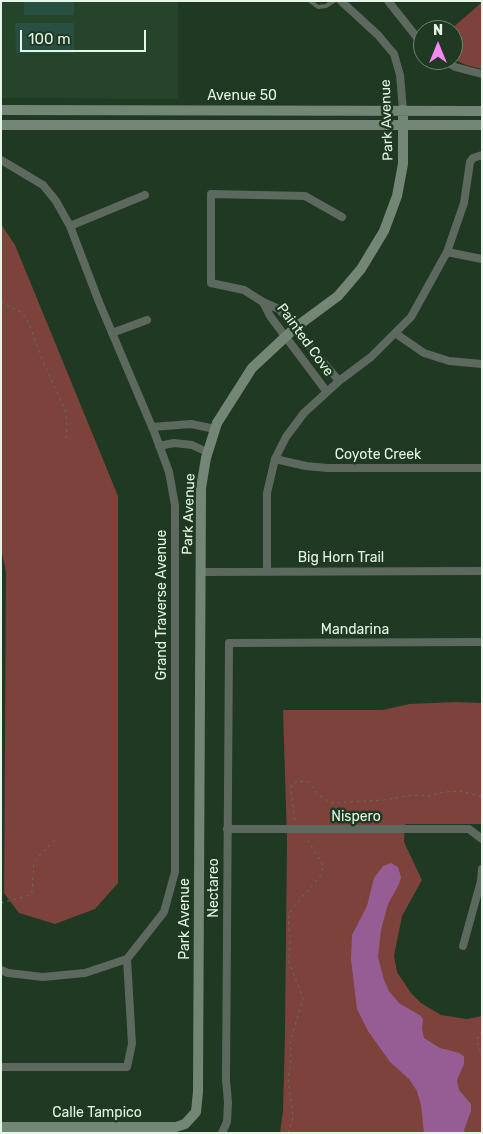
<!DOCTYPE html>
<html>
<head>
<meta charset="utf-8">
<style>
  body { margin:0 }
  #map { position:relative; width:483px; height:1134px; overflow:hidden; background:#1f3923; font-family:Rubik,sans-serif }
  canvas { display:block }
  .frame { position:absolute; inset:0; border:2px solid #e5f5e7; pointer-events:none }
  .north { position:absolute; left:413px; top:20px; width:50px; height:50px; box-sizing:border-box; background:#1f3923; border:1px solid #6e8471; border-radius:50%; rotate:0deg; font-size:14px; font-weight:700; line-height:20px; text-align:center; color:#e5f5e7 }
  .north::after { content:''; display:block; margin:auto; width:18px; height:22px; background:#f489f0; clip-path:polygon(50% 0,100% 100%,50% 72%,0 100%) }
  .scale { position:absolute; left:20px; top:30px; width:126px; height:22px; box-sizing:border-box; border:2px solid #e5f5e7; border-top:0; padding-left:6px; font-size:15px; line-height:18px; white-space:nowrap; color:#e5f5e7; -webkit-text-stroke:4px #1f3923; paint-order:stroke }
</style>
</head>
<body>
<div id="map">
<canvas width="483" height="1134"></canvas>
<div class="frame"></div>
<div class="north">N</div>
<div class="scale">100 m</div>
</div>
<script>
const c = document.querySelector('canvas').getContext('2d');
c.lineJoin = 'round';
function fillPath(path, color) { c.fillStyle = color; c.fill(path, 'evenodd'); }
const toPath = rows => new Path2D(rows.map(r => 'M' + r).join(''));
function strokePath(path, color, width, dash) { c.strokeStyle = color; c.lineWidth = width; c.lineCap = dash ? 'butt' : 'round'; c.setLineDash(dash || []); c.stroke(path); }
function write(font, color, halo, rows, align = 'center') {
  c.font = font + ' Rubik,sans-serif'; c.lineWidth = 5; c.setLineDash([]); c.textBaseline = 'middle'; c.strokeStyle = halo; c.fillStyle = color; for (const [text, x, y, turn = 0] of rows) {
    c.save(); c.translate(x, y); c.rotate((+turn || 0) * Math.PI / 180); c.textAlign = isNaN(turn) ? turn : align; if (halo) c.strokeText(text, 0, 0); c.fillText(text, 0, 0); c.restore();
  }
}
fillPath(toPath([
  [1,1,178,1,178,99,1,98]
]), '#24452a');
fillPath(toPath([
  [480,1,482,1,482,69,466,65,453,59,453,30,450,30,481,3],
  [1,224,15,245,118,496,118,883,95,909,55,924,19,913,4,893,6,572,1,548],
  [456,702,482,703,482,824,405,824,404,842,422,880,402,916,394,956,397,972,411,993,421,1003,441,1015,467,1019,482,1016,482,1133,280,1133,283,1111,285,1032,287,839,283,710,383,710,409,704]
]), '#7d423a');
fillPath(toPath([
  [391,863,398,867,401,877,399,884,388,904,381,930,378,957,384,980,389,991,399,1003,421,1016,423,1019,422,1029,424,1038,440,1048,459,1053,464,1056,464,1064,457,1080,459,1090,471,1104,471,1111,464,1130,465,1133,424,1133,421,1105,417,1091,409,1079,390,1062,368,1031,357,1009,351,959,352,935,367,906,374,878,383,866]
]), '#965d94');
fillPath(toPath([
  [24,1,74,1,74,15,24,15],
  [15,23,74,23,74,53,16,53]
]), '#284f41');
strokePath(toPath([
  [1,302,22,313,29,323,42,359,65,410,67,421,66,440],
  [295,820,291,791,291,786,297,781,308,782,319,795,331,803,384,800,412,795,429,796,444,792,461,791,482,797],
  [1,903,27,896,32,892,34,861,57,838],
  [482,1032,479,1034,477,1040,482,1058],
  [288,1133,293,1117,288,1079,291,1060,290,1043,303,998,289,962,290,938,288,918,292,909,321,875,323,869,322,863,306,838]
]), '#5d7460', 1, [2.5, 4]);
strokePath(toPath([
  [310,1,318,7,326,6,334,1]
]), '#5d695e', 4);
strokePath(toPath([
  [341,1,378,35,394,54,400,75,403,110],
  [388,1,423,45],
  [444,60,455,67,482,74],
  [1,160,43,185,56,201,70,226,99,302,155,434,169,472,175,505,175,872,164,912,127,959,85,973,43,977,8,973,1,970],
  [70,226,145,195],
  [447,252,482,259],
  [263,302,270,316,327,392],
  [112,333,147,320],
  [395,333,424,353,449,361,482,364],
  [339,381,279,309,263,302,244,290,211,283,211,194,305,196,342,217],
  [152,427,191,424,215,429],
  [159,446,174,443,192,445,207,452],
  [275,459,306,466,327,468,482,468],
  [267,571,267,493,275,459,286,437,304,413,339,381,371,357,411,317,447,252,464,203,470,162,473,158,482,155],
  [200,572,482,571],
  [227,829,469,829,482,839],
  [463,946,481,881,482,869],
  [1,1067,127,1067,132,1044,127,959],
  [222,1133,227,1122,228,1102,226,1080,229,643,482,642]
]), '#5d695e', 8);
strokePath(toPath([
  [1,110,482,111],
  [1,125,482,125],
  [1,1127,176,1127,185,1124,196,1112,198,1091,201,488,206,458,217,423,252,368,296,327,338,296,361,269,384,231,397,196,403,164,403,110]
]), '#748776', 10);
write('14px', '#e5f5e7', '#1f3923', [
  ["Avenue 50",242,96],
  ["Park Avenue",387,120,-92],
  ["Painted Cove",305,340,54],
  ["Coyote Creek",378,455],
  ["Park Avenue",189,514,-88],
  ["Big Horn Trail",341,558],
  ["Grand Traverse Avenue",162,605,-90],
  ["Mandarina",355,630],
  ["Nispero",356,817],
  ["Nectareo",214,888,-90],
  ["Park Avenue",185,919,-90],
  ["Calle Tampico",97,1113]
]);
</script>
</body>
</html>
